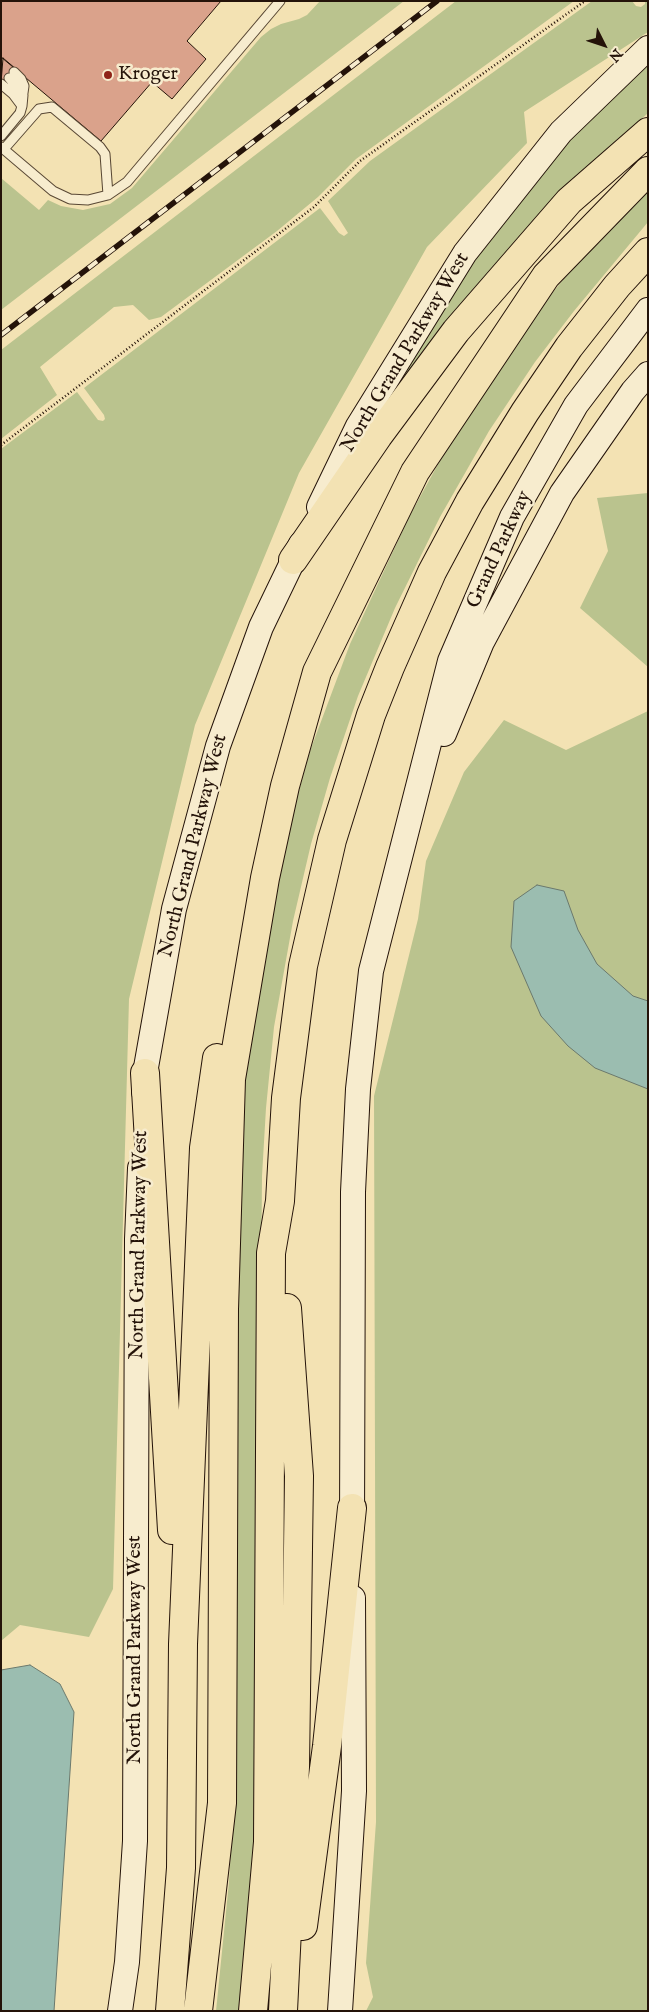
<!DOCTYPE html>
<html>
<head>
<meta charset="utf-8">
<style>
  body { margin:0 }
  #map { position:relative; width:649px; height:2012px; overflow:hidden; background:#f3e2b3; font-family:"IM FELL English",serif }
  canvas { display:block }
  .frame { position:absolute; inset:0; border:2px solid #241309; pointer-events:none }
  .north { position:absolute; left:579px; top:20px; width:50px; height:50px; -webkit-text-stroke:4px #f7ecce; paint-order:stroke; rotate:131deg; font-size:14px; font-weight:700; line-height:20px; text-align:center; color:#241309 }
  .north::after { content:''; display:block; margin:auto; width:18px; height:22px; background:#241309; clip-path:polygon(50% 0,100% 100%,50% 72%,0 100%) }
</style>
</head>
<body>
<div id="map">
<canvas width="649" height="2012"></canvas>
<div class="frame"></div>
<div class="north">N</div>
</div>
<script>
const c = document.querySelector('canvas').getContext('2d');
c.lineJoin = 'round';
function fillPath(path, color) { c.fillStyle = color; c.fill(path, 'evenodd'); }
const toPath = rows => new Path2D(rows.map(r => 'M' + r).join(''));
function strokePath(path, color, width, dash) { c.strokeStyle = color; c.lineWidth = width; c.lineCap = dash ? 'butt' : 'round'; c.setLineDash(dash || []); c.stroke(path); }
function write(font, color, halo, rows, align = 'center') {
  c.font = font + ' "IM FELL English",serif'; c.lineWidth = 5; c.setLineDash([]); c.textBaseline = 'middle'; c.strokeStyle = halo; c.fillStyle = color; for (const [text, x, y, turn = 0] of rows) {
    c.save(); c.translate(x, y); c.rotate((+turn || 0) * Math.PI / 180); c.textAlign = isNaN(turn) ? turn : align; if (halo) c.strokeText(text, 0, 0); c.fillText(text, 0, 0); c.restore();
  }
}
fillPath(toPath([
  [320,1,404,1,1,310,1,178,39,210,48,200,61,206,83,210,110,204,132,188,261,37,271,29,281,24,299,19,307,15],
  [456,1,574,1,356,159,318,197,277,231,161,317,149,320,133,305,114,307,40,367,57,395,1,439,1,350],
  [592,1,632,1,636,6,641,7,645,4,645,1,648,1,648,32,524,112,527,143,427,247,299,473,195,725,129,999,113,1589,89,1637,20,1625,1,1641,1,449,77,392,98,420,103,421,105,419,104,415,84,388,320,208,339,233,344,236,348,233,328,201,370,161],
  [648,62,648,113,616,143,386,403,411,354,471,262,542,171,587,121,590,121],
  [648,181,648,222,574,311,535,362,489,431,440,517,395,608,358,696,330,778,311,844,293,921,274,1027,266,1108,262,1176,256,1864,242,2011,216,2011,229,1882,233,1813,238,1132,256,973,296,801,310,751,350,644,409,517,442,457,470,411,510,351,550,296,580,258],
  [648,493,648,667,580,608,608,551,597,498],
  [648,711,648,2011,366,2011,373,1997,366,1963,376,1822,374,1096,418,919,426,861,464,772,504,720,566,750]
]), '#bac38e');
const water = toPath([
  [537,885,564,891,578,930,597,964,633,996,648,1001,648,1089,595,1068,568,1046,541,1016,511,947,514,901,537,885],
  [30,1665,60,1684,74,1712,54,2011,1,2011,1,1670,30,1665]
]);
fillPath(water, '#9bbdb0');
strokePath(water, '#6b796d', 1);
const building = toPath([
  [1,1,221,1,187,41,206,59,172,99,152,82,101,141,1,57,1,1],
  [3,58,16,69,3,85,1,83,3,58]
]);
fillPath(building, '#daa28b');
strokePath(building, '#241309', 1);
const lane = toPath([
  [14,72,21,79,24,86,23,93],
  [1,84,13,94,22,106],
  [1,136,20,113,22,106,23,95,9,78],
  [1,147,53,191,70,199,88,200,108,195,127,182,280,1],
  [4,149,39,109,52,107,100,147,105,154,108,195]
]);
const secondary = toPath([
  [319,507,358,426,465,253,561,132,648,48],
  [444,734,482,642,562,493,633,391,648,374],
  [144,1092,145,1073,174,909,218,746,261,627,301,544],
  [352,1527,353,1192,358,1089,371,971,450,661,512,517,576,405,648,310],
  [120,2011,127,1962,135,1841,137,1239,140,1168],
  [340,2011,354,1791,353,1598]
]);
const highway = toPath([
  [293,560,378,436,456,331,569,201,648,132],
  [145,1073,172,1530],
  [303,1926,327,1746,352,1508],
  [170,2011,181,1868,183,1644,204,1148,217,1058],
  [198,2011,222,1803,224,1309,231,1079,265,878,285,786,317,672,415,472,546,276,648,171],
  [253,2011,268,1842,271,1253,280,1201,286,1098,303,966,332,840,371,715,390,667,432,572,470,501,525,412,569,347,617,286,648,252],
  [283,2011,295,1767,299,1476,287,1308]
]);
strokePath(lane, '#584734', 11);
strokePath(secondary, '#241309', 26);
strokePath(highway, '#241309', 30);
strokePath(toPath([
  [1,445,314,207,360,161,585,1]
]), '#241309', 2.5, [1, 2.5]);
strokePath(lane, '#f7ecce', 9);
strokePath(secondary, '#f7ecce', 24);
strokePath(highway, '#f3e2b3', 28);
const rail = toPath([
  [1,335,437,1]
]);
strokePath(rail, '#241309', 5.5);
strokePath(rail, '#f7ecce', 4, [11]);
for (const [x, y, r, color] of [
  [108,75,5,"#8f2418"]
]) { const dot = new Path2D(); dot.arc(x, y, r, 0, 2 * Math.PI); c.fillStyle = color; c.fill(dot); strokePath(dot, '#f7ecce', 2); }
write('20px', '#241309', '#f7ecce', [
  ["Kroger",118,75]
], 'left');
write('20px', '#241309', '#f7ecce', [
  ["North Grand Parkway West",406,353,-59],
  ["Grand Parkway",500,550,-65],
  ["North Grand Parkway West",194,846,-76],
  ["North Grand Parkway West",140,1245,-89],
  ["North Grand Parkway West",136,1650,-90]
]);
</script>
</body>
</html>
